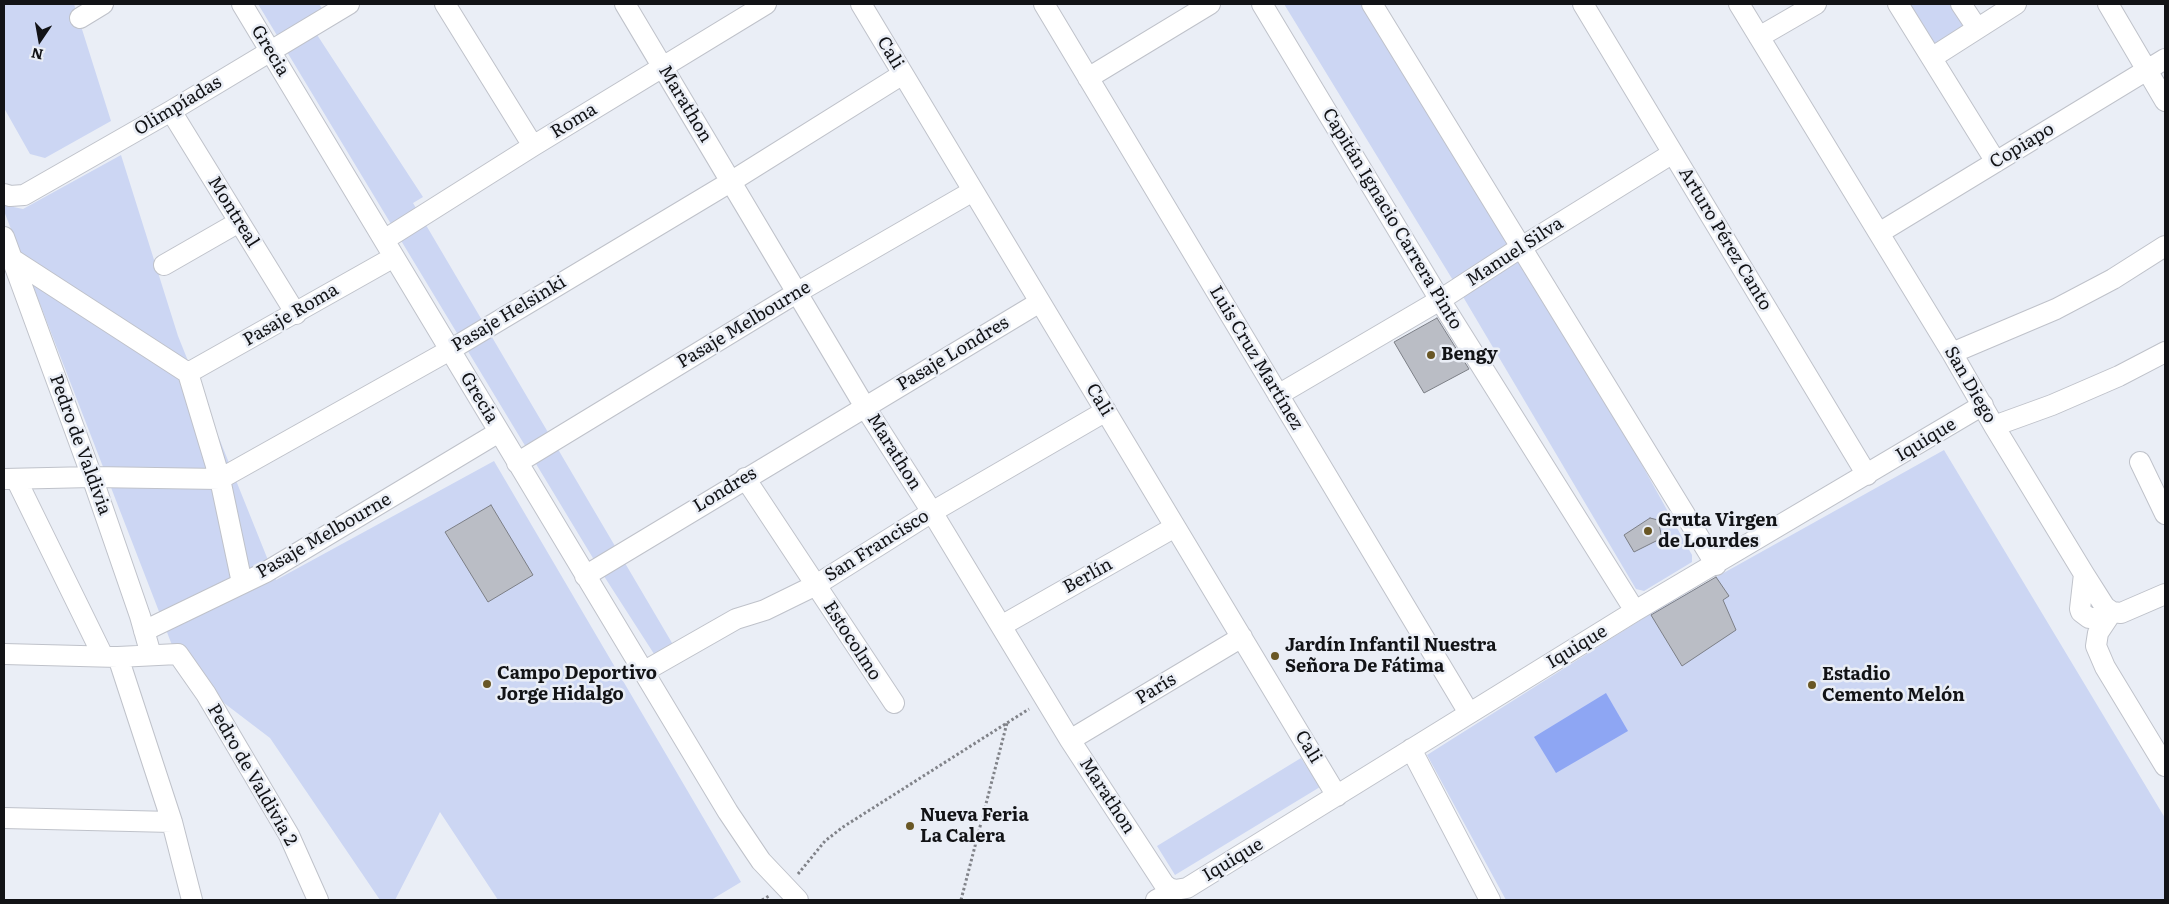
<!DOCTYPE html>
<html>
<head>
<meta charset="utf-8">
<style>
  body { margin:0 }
  #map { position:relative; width:2169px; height:904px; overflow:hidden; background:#eaeef6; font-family:Literata,serif }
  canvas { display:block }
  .frame { position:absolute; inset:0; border:5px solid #121316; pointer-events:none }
  .north { position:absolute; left:15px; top:15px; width:50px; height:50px; -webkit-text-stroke:4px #eaeef6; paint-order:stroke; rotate:192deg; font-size:14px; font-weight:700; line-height:20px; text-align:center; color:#121316 }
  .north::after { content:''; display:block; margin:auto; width:18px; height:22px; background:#121316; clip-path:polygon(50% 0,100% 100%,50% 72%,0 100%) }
</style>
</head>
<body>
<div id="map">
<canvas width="2169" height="904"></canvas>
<div class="frame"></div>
<div class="north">N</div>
</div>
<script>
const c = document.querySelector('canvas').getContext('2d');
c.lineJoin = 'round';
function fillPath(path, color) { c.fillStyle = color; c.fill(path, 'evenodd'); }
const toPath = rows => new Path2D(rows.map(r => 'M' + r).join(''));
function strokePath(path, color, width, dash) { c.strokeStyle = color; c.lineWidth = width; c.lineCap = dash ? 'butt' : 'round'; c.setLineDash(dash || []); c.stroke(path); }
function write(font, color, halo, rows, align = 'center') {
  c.font = font + ' Literata,serif'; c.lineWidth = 5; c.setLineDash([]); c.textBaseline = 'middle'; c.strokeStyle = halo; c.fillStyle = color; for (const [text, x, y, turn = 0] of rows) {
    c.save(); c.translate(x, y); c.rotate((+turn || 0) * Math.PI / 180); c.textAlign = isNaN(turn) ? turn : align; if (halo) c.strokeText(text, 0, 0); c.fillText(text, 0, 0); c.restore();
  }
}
fillPath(toPath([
  [4,4,74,4,111,121,45,158,30,154,4,108],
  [258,4,319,4,325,13,308,21,423,197,413,203,675,648,656,657,602,573],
  [1284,4,1362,4,1636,454,1692,555,1692,562,1644,591,1636,589,1462,295],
  [1909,4,1954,4,1967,24,1935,44],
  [121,155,178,336,276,580,494,461,741,882,711,900,498,900,440,812,395,900,380,900,270,738,182,671,4,211,4,205,23,209],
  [1944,450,2165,818,2165,900,1506,900,1427,755,1650,614],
  [1301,758,1320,787,1175,875,1157,846]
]), '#ccd6f3');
fillPath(toPath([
  [1606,693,1628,731,1556,773,1534,737]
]), '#8ea6f3');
const building = toPath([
  [1437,318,1469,369,1424,393,1394,342,1437,318],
  [491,505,533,575,488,602,445,532,491,505],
  [1650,518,1658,520,1662,538,1634,552,1624,535,1650,518],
  [1716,577,1729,596,1723,600,1736,630,1682,666,1651,615,1716,577]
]);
fillPath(building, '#babdc5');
strokePath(building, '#7c7f86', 1);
const minor = toPath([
  [242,4,728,812,761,861,798,900],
  [445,4,533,146],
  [625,4,865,407,932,512,1070,740,1164,884,1169,888,1175,890],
  [861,4,1337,796],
  [1044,4,1469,713],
  [1262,4,1440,300,1635,611],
  [1372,4,1716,565],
  [1583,4,1867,475],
  [1739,4,1952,353,1994,426,2084,574,2105,607,2112,612,2098,633,2096,646,2105,667,2165,766],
  [1898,4,1996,162],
  [1961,4,1977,28],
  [2108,4,2165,101],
  [80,18,103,4],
  [1759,37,1816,4],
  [1933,57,2016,4],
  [1088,78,1210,4],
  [171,111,296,314],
  [4,194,10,196,24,195,171,111,349,4],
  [1879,233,2165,59],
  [4,237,92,477,140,616,151,655],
  [384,240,533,146,766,4],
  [12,259,188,373,220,479,242,583],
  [164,265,239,222],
  [1952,353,2056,309,2113,279,2165,246],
  [188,373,394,257],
  [1278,395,1440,300,1520,248,1673,153],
  [1994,426,2052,405,2119,376,2165,352],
  [2140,462,2165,514],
  [517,463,798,292,973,191],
  [745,478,894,703],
  [4,479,92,477,220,479,450,350,732,181,903,74],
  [16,479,103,656],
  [2084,574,2080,609,2081,612,2089,618,2098,618,2112,612,2121,613,2165,594],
  [585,576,1040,302],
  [1001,626,1175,527],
  [144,631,266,572,499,432],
  [4,654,118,657,178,654,206,694,289,835,318,900],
  [118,657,172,822,192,900],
  [643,672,736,619,765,610,816,585,932,512,1106,411],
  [1070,740,1242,637],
  [1411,749,1490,900],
  [4,818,172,822],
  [1156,900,1175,890,1187,888,1635,611,1983,405]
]);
strokePath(minor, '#bfc2ca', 22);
strokePath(toPath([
  [798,874,825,841,843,827,1029,709],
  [762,900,769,896],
  [961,900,1007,723]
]), '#818389', 3, [2.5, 2.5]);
strokePath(minor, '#fff', 20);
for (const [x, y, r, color] of [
  [1431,355,5,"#695725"],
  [1648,531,5,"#695725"],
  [1275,656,5,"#695725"],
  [487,684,5,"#695725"],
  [1812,685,5,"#695725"],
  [910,826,5,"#695725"]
]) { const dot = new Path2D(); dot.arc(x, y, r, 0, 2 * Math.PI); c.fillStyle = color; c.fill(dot); strokePath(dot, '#eaeef6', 2); }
write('18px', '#121316', '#eaeef6', [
  ["Grecia",270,51,59],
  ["Cali",890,53,59],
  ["Marathon",685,104,59],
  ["Olimpíadas",178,106,-31],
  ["Roma",574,121,-31],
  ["Copiapo",2022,146,-31],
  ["Montreal",233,212,58],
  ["Capitán Ignacio Carrera Pinto",1392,219,59],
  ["Arturo Pérez Canto",1725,239,59],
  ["Manuel Silva",1515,252,-33],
  ["Pasaje Helsinki",509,314,-31],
  ["Pasaje Roma",291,315,-30],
  ["Pasaje Melbourne",744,325,-31],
  ["Pasaje Londres",953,354,-31],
  ["Luis Cruz Martínez",1256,358,59],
  ["San Diego",1970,385,60],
  ["Grecia",479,398,59],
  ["Cali",1099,400,59],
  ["Iquique",1926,440,-31],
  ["Pedro de Valdivia",80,445,70],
  ["Marathon",894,452,58],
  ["Londres",725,490,-31],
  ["Pasaje Melbourne",324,536,-30],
  ["San Francisco",877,546,-32],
  ["Berlín",1088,576,-29],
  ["Estocolmo",852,641,57],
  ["Iquique",1577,647,-31],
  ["París",1156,689,-31],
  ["Cali",1308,747,59],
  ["Pedro de Valdivia 2",252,775,60],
  ["Marathon",1107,796,57],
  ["Iquique",1233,860,-31]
]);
write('bold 18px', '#121316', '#eaeef6', [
  ["Bengy",1441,355],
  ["Gruta Virgen",1658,521],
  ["de Lourdes",1658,542],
  ["Jardín Infantil Nuestra",1285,646],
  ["Señora De Fátima",1285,667],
  ["Campo Deportivo",497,674],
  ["Jorge Hidalgo",497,695],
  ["Estadio",1822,675],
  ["Cemento Melón",1822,696],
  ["Nueva Feria",920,816],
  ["La Calera",920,837]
], 'left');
</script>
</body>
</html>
